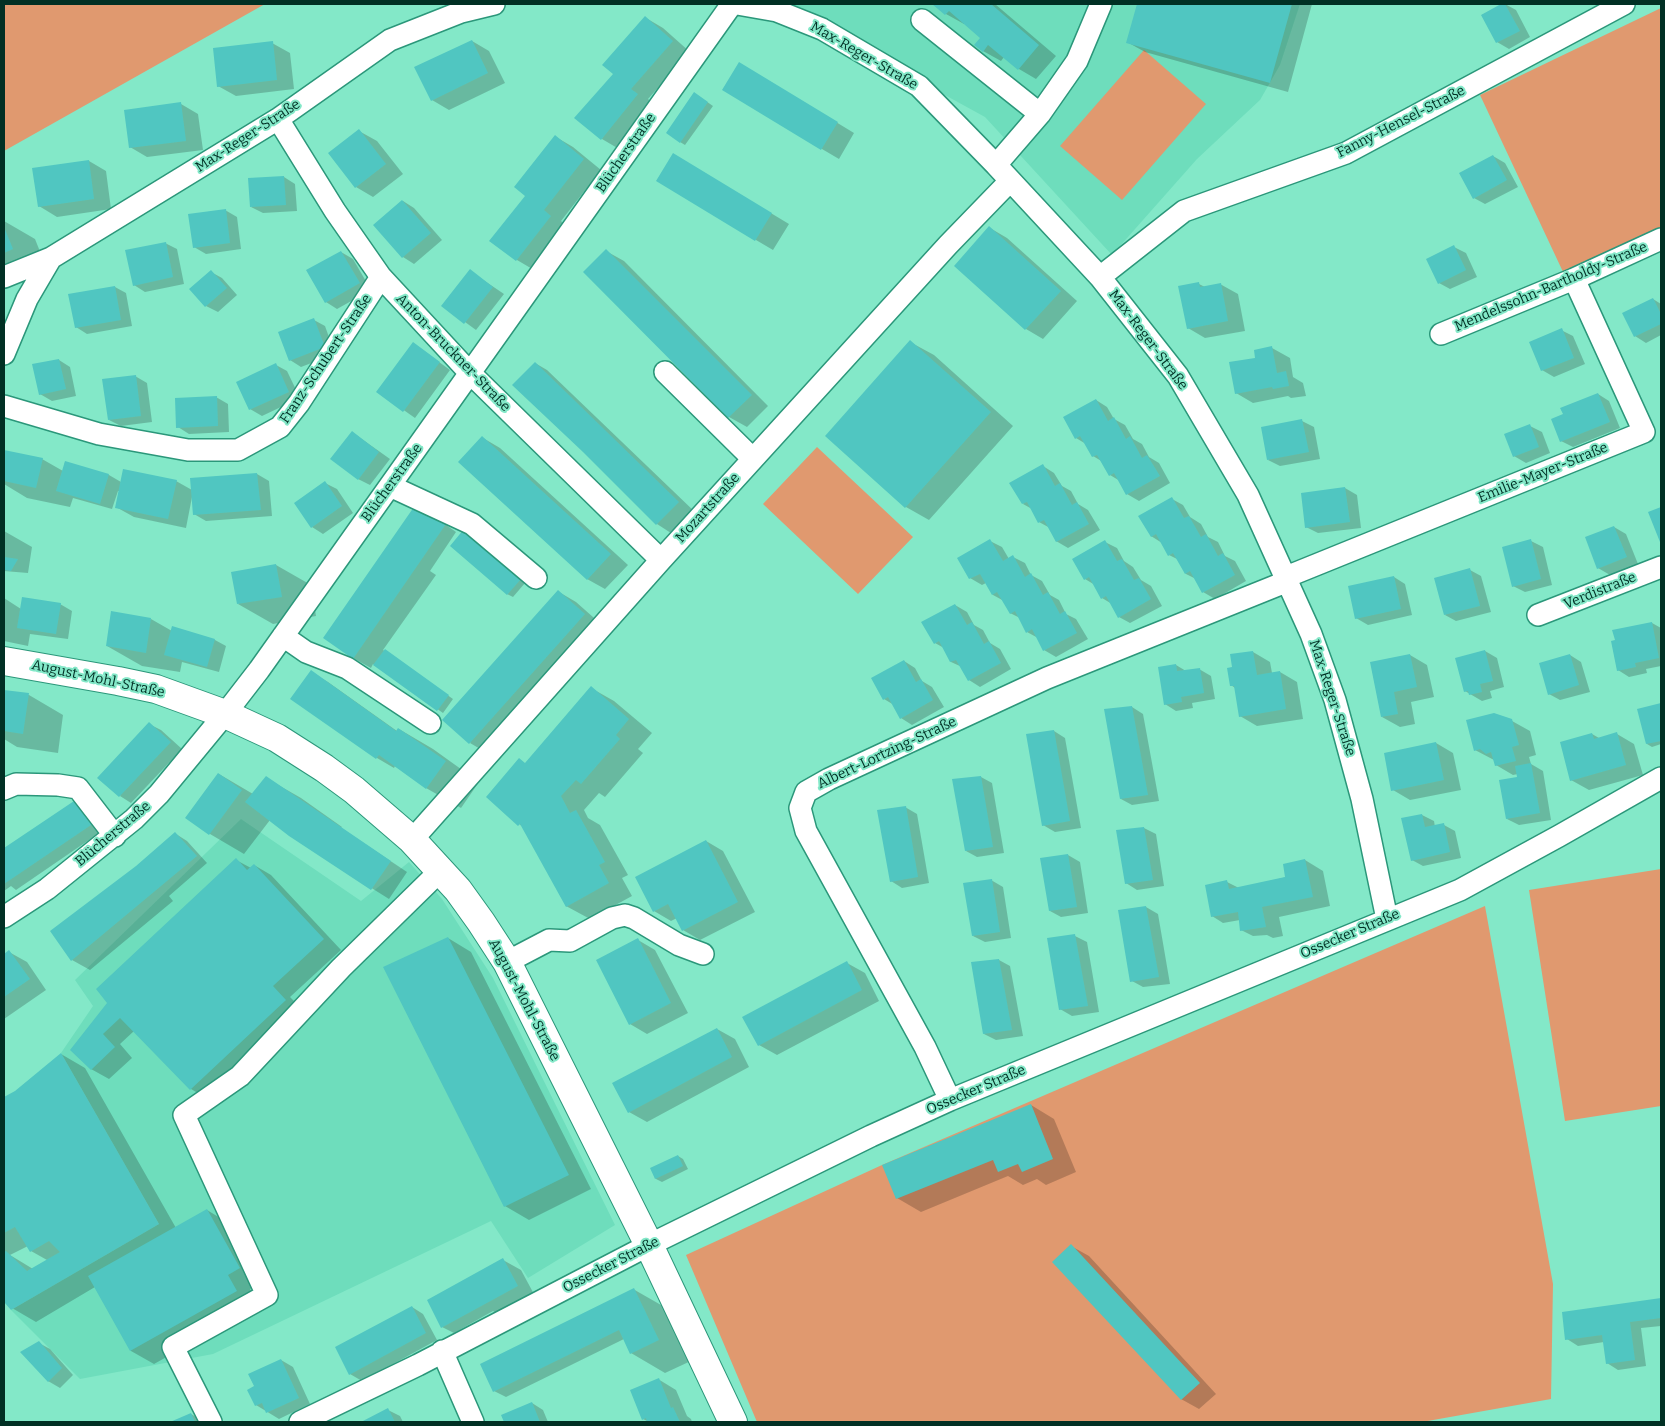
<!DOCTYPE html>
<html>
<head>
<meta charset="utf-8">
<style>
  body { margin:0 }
  #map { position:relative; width:1665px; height:1426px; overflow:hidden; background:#83e8c8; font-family:Bitter,serif }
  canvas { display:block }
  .frame { position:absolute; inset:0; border:5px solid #013024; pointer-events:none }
</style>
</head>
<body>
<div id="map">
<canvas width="1665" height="1426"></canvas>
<div class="frame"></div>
</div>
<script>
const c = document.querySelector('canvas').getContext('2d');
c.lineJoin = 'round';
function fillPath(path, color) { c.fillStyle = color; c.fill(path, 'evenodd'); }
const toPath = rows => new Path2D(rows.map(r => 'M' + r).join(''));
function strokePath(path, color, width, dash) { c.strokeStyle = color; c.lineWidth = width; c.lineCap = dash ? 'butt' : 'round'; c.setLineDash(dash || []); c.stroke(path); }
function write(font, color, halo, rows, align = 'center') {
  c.font = font + ' Bitter,serif'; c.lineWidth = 4; c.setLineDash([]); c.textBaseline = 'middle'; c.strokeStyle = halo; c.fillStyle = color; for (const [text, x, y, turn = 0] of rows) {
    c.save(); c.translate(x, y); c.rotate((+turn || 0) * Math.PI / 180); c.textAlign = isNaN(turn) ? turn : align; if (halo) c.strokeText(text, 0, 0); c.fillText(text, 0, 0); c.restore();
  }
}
fillPath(toPath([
  [779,4,1300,4,1280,65,1260,100,1197,159,1112,255,985,117],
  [241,819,361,901,409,862,442,899,493,978,615,1225,528,1278,491,1221,213,1354,80,1379,11,1310,159,1224,61,1053,93,1006,75,980]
]), '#6eddbc');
fillPath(toPath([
  [4,4,265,4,4,151],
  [1661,8,1661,231,1564,274,1480,95],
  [1144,50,1206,104,1122,200,1060,146],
  [817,447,913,537,858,594,763,504],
  [1661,869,1661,1106,1565,1121,1529,890],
  [1485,906,1553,1284,1551,1399,1422,1422,757,1422,686,1255,882,1165]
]), '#e0996f');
fillPath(toPath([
  [934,4,995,4,1056,56,1036,79,1019,69,1004,57,1001,61,983,51,982,38,965,23,964,24,946,14],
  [1138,4,1312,4,1288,92,1145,52,1127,42],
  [1505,4,1516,10,1530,37,1509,49,1497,42,1482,15],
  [646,18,663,28,690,52,648,99,655,105,619,149,602,139,615,74],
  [472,41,489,51,505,83,449,110,432,100],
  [272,43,290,53,294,89,236,96,218,86],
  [757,74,854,133,839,159,822,149],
  [700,97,713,106,685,145,680,142],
  [181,104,198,114,203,150,147,157,130,147],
  [359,131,377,141,403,174,373,197,356,187],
  [556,137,573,147,601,170,561,221,568,227,534,270,517,260,491,241,527,196],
  [1493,156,1505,163,1518,187,1485,204,1474,198],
  [89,161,106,171,111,209,57,217,39,206],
  [691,165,789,224,773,250,756,240],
  [284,177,295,184,297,211,263,213,251,207],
  [403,201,414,208,442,240,414,264,403,257,375,225],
  [225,210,237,217,241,249,206,254,194,247],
  [4,221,35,239,47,269,4,275],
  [990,228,1007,238,1077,301,1043,339,1026,329],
  [165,243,177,249,184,284,145,292,134,285],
  [1454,247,1466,253,1477,277,1450,289,1439,283],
  [606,251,624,261,768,406,747,427,729,417,585,272],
  [341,252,353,259,371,290,337,309,326,302],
  [470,271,504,294,476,330,443,306],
  [211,272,222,278,237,295,218,312,206,306],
  [1199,284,1205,287,1220,284,1238,294,1245,331,1205,338,1188,328],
  [115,287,126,293,132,326,87,334,76,327],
  [1653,299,1661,304,1661,335,1646,343,1635,336],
  [314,320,325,326,335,354,301,367,290,360],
  [1561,330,1573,336,1585,364,1554,377,1542,370],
  [910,342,934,355,1013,426,929,520,906,507],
  [1272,348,1290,358,1293,377,1303,383,1306,396,1291,398,1288,396,1253,403,1236,393,1257,359],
  [424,351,450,370,415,418,378,392],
  [59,360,70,367,76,396,52,401,40,394],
  [535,363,547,370,696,513,674,535,657,524,618,485],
  [276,365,287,371,300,398,262,416,250,409],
  [135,376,147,383,152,422,121,426,109,420],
  [1598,394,1609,401,1620,428,1573,447,1561,441,1564,415],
  [216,397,228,404,229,432,189,434,178,427],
  [1096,400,1107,407,1114,419,1125,425,1133,439,1142,444,1149,457,1159,463,1170,483,1139,501,1127,494,1120,481,1110,475,1103,462,1093,456,1086,444,1076,438],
  [1302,421,1314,427,1320,459,1280,466,1268,460],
  [1530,426,1542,432,1550,453,1526,463,1514,456],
  [352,432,390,459,370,485,358,479],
  [483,438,500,448,628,565,605,589,587,579],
  [4,451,42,459,63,471,65,462,109,475,121,482,176,481,192,490,191,479,257,474,269,481,272,516,206,521,194,514,192,497,186,528,134,517,116,507,120,491,118,491,112,509,73,498,70,507,27,498,4,484],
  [1043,466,1054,473,1062,486,1071,491,1078,504,1088,510,1100,530,1068,548,1056,541,1050,528,1039,522,1032,509,1023,504],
  [325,483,337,489,353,513,323,534,312,527],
  [1345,488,1357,495,1361,528,1318,533,1306,527],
  [1172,499,1183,505,1190,517,1201,524,1208,537,1218,542,1225,556,1235,561,1246,581,1215,599,1203,592,1196,579,1186,574,1179,560,1169,555,1162,543,1151,536],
  [428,512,456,532,430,571,436,575,383,650,453,699,443,713,373,664,371,668,353,658],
  [1614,527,1626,534,1638,564,1610,575,1598,568],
  [4,531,32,547,28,573,4,571],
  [469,534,525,583,513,597,507,594],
  [990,541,1002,547,1009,559,1013,557,1025,563,1031,575,1042,581,1050,595,1059,600,1066,614,1076,619,1088,639,1056,657,1044,650,1038,638,1027,632,1020,618,1010,613,1004,601,993,595,986,583,982,585,970,578],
  [1531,541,1543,547,1552,585,1525,592,1513,586],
  [1105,542,1117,548,1124,561,1133,567,1141,580,1151,586,1162,606,1130,623,1119,617,1112,604,1102,598,1095,585,1085,579],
  [276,565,311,585,316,616,273,624,238,604],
  [1470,570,1481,576,1491,612,1456,621,1445,615],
  [1394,577,1405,584,1412,615,1368,625,1356,618],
  [559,592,576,602,602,625,487,753,470,743],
  [4,598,21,609,60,604,72,611,68,639,30,634,28,646,4,641],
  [955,605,967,612,974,625,983,630,990,643,1000,649,1011,669,980,687,969,680,962,667,951,662,944,648,935,643],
  [151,619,172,631,215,640,226,646,219,672,182,662,180,672,142,666,107,646],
  [1652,623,1661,628,1661,666,1646,669,1647,673,1629,677,1618,670],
  [1485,651,1497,658,1504,687,1490,691,1492,698,1482,701,1465,691],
  [1253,652,1270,662,1272,673,1280,672,1297,682,1303,719,1257,726,1240,716,1235,688,1231,685,1234,668],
  [1410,655,1427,665,1434,697,1411,702,1415,724,1400,727,1382,717],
  [1570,655,1581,662,1590,692,1560,700,1549,694],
  [904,661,915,668,922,681,932,687,944,707,912,725,901,718,894,705,884,699],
  [1176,665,1186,671,1199,669,1211,676,1215,699,1192,703,1193,708,1176,711,1165,704],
  [311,672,328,682,397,731,399,729,433,749,479,782,461,808,426,788,395,766,394,768,377,758],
  [591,688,614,701,652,733,638,749,643,753,605,797,599,793,584,810,588,818,600,825,628,875,622,878,632,896,590,919,566,906,524,828,487,797,526,764],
  [4,691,29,695,63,715,58,753,17,747,4,739],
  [1661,704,1661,744,1652,747,1647,744,1638,710],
  [1132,707,1143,714,1159,801,1132,805,1121,799],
  [1512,721,1530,731,1536,755,1529,757,1531,764,1543,771,1551,820,1519,825,1507,819,1518,778,1518,774,1513,775,1496,765,1494,760,1475,750],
  [149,724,161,730,182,749,131,803,120,796],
  [1054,731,1065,738,1081,828,1055,832,1043,825],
  [1592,734,1599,738,1617,734,1634,744,1643,775,1589,790,1571,780],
  [1436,743,1453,753,1461,790,1410,800,1393,790],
  [219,774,253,794,266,778,301,798,342,827,341,828,407,872,389,899,327,860,270,820,244,854,210,834,187,817],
  [981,777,992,783,1004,853,977,857,966,851],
  [77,800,105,829,16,890,11,886,4,891,4,849],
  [905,807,917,814,929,883,902,888,891,881],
  [1422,815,1434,821,1435,827,1444,825,1455,831,1461,858,1423,866,1412,860,1403,819],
  [1144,828,1156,834,1164,886,1137,890,1126,883],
  [176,834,187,841,207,863,169,896,173,901,90,970,72,960,52,931,136,868],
  [706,841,723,851,755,912,700,940,683,930,677,918,671,921,654,911],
  [1068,855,1080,862,1088,913,1061,917,1050,911],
  [236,860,251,868,254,865,271,875,341,950,290,997,303,1010,208,1099,191,1089,134,1031,120,1044,132,1058,109,1079,91,1069,72,1050],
  [1305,860,1323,871,1330,906,1279,917,1283,936,1273,938,1267,935,1253,936,1241,930,1240,920,1223,923,1212,916,1227,882,1239,888,1287,877],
  [991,880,1003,887,1011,938,985,942,973,936],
  [1146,907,1158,914,1170,984,1143,987,1132,981],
  [1075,936,1087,942,1099,1012,1072,1016,1060,1009],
  [448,938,471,952,591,1189,529,1220,505,1206],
  [638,940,655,950,688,1013,647,1034,630,1024],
  [9,952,27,962,46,990,4,1019,4,956],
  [999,960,1010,966,1023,1036,996,1040,984,1034],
  [847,963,865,973,879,1001,777,1055,759,1045],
  [717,1029,735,1039,749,1067,647,1122,629,1112],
  [61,1054,85,1068,176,1228,207,1210,230,1224,263,1282,250,1289,260,1305,154,1364,131,1351,95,1287,36,1322,12,1308,4,1301,4,1098,16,1092],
  [28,1246,31,1251,47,1260,33,1269,10,1255],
  [1031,1105,1054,1119,1076,1172,1046,1185,1037,1179,1023,1185,1008,1176,921,1212,897,1198,884,1165],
  [678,1156,683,1159,688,1169,662,1182,656,1179,652,1169],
  [1071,1246,1089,1256,1216,1394,1199,1409,1181,1399],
  [503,1260,521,1270,535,1296,499,1315,493,1311,454,1333,442,1327],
  [633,1289,668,1309,693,1360,665,1373,631,1353,624,1339,506,1397,494,1391],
  [1661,1299,1661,1326,1641,1328,1646,1366,1618,1370,1607,1363,1604,1342,1578,1346,1567,1339,1563,1313],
  [412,1307,423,1314,437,1340,362,1381,350,1374],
  [39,1343,50,1349,73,1375,60,1388,48,1381],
  [281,1360,293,1367,310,1404,279,1419,256,1405,256,1387],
  [658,1379,676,1390,687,1416,691,1419,692,1422,649,1422,643,1419],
  [532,1403,543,1410,548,1422,505,1422,502,1416],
  [388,1410,400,1416,403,1422,363,1422],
  [191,1414,205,1422,174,1422]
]), '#0003');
fillPath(toPath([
  [932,4,991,4,1039,45,1018,70,988,45,983,52,974,45,980,38,949,11,945,15],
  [1137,4,1292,4,1270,83,1126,43],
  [1501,4,1505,4,1520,31,1496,43,1481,15],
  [645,16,673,41,631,89,638,94,601,140,574,118,613,74,602,65],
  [472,40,488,73,431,101,414,67],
  [273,41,277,80,217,87,213,48],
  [739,62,838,122,821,150,722,90],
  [694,92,708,102,680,143,666,133],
  [181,102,186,141,129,148,124,110],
  [359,129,386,164,355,188,328,153],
  [555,135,584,159,544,210,551,216,516,261,489,241,525,196,514,187],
  [673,153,772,213,755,241,656,181],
  [1493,155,1507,180,1473,199,1459,173],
  [89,160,94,199,38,207,32,168],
  [284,176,286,205,250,207,248,178],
  [402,200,431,233,402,258,373,225],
  [226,209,230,243,193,248,188,214],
  [989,226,1061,291,1025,330,954,266],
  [4,227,13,249,4,253],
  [166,242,173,277,133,286,125,250],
  [1454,245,1466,270,1438,284,1426,259],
  [606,249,752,395,728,418,583,272],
  [341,251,360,283,325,303,306,270],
  [470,269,493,287,464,324,441,306],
  [211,270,227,288,205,307,189,289],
  [1199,282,1200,287,1221,283,1228,321,1187,329,1178,286],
  [115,286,121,320,75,328,68,294],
  [1653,298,1661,314,1661,324,1634,337,1622,313],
  [314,318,325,347,289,361,278,332],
  [1562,328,1574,358,1541,371,1529,342],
  [910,340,991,412,905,508,825,436],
  [413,342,440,362,403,412,376,392],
  [1272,346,1277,373,1286,371,1289,386,1273,389,1272,387,1235,394,1229,362,1255,358,1254,350],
  [59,359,66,389,39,395,32,364],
  [535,362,679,502,656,525,583,452,512,385],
  [276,363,289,392,249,410,236,382],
  [136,375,141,416,108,420,102,379],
  [1598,393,1610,422,1560,442,1551,419,1563,414,1560,408],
  [217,396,218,426,176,428,175,398],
  [1096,399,1108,421,1114,417,1126,439,1130,436,1142,458,1147,455,1160,476,1126,495,1114,473,1109,476,1097,455,1092,457,1080,436,1075,439,1063,417],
  [1302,419,1309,452,1267,460,1261,427],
  [1530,424,1539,447,1513,457,1504,434],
  [352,431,379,452,358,480,330,459],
  [482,436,611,554,587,580,458,462],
  [4,450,43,458,36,488,4,481],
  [65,461,109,474,100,504,56,491],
  [1043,464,1055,486,1060,483,1072,505,1077,502,1089,524,1056,542,1044,520,1038,523,1027,502,1022,504,1009,483],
  [123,469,177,480,168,519,115,508],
  [257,473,261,510,193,515,190,478],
  [325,481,342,506,311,528,294,503],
  [1345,487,1350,522,1305,528,1301,493],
  [1172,497,1184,518,1189,516,1201,537,1206,534,1218,556,1223,553,1235,575,1202,593,1190,571,1185,574,1173,553,1168,556,1156,534,1151,537,1138,516],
  [416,504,446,524,353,659,323,638],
  [1661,507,1661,541,1660,542,1648,512],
  [1614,526,1627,557,1597,569,1585,537],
  [464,529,521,579,507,595,450,546],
  [990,539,1003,561,1013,555,1025,577,1031,573,1043,595,1048,592,1060,614,1065,611,1077,633,1043,651,1032,629,1026,633,1015,611,1010,614,997,592,992,595,980,574,969,579,957,558],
  [1531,539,1541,579,1512,587,1502,547],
  [1105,540,1117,561,1122,559,1134,580,1139,578,1151,599,1118,618,1106,596,1101,599,1089,577,1084,580,1072,559],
  [4,557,18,559,11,571,4,570],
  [276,564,282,597,237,604,231,572],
  [1470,568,1480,606,1444,615,1434,578],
  [1394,576,1401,609,1355,619,1348,586],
  [558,590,585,614,469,744,442,720],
  [22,597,61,603,56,634,17,628],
  [955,604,967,625,972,622,984,644,989,641,1001,663,968,681,956,660,950,662,939,641,934,644,921,622],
  [111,611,151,618,146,653,106,646],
  [1652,622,1659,658,1635,663,1636,667,1617,671,1611,641,1615,640,1612,630],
  [172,626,215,639,207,667,164,655],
  [385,649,449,695,437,711,373,665],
  [1485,650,1493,681,1480,684,1482,692,1469,695,1468,691,1464,692,1455,658],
  [1253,651,1257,675,1280,671,1286,709,1239,717,1234,686,1230,686,1227,668,1232,667,1230,654],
  [1410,654,1417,687,1394,692,1398,714,1381,717,1370,662],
  [1570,654,1579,685,1548,695,1539,663],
  [904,660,916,682,921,679,933,700,900,719,888,697,883,700,871,678],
  [1176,664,1177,671,1200,668,1204,693,1181,697,1182,702,1164,705,1158,667],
  [311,670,396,731,398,728,446,761,426,789,379,755,376,759,290,699],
  [591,686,629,719,616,735,620,739,581,784,576,780,561,796,570,813,576,810,605,862,599,865,609,883,566,907,520,824,518,826,486,797,519,758,525,763],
  [4,690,29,693,23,734,4,731],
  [1661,703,1661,741,1646,744,1637,709],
  [1132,706,1148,795,1120,799,1104,709],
  [1494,713,1512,719,1519,745,1512,747,1516,761,1495,766,1491,752,1486,754,1480,749,1474,751,1466,720],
  [149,722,171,742,119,797,97,778],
  [1054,730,1070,821,1042,826,1026,734],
  [1617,732,1626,765,1570,781,1560,742,1592,733,1594,739],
  [1436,742,1444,780,1391,791,1384,753],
  [1531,763,1540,813,1506,819,1499,780,1517,777,1515,766],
  [218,773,242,790,209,835,185,818],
  [266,776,391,861,371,890,289,836,245,802],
  [981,776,993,847,965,851,952,779],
  [77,799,94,823,4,884,4,848],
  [906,806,918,877,890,882,877,810],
  [1422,814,1425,827,1444,823,1450,852,1411,861,1401,818],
  [1144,827,1153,880,1125,884,1116,830],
  [175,832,197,856,71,961,50,931,136,866],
  [706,840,738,902,682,931,668,904,653,912,635,877],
  [1068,854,1077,907,1049,911,1040,858],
  [236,858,247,870,254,864,324,939,273,986,286,1000,190,1090,120,1018,103,1034,115,1047,91,1070,70,1050,107,1003,96,989],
  [1305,859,1313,897,1262,907,1266,927,1240,931,1238,912,1211,917,1205,885,1227,880,1229,889,1285,877,1283,864],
  [992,879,1000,932,972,936,963,883],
  [1146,906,1159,977,1130,982,1118,910],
  [1075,934,1088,1006,1059,1010,1047,938],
  [448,937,569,1175,504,1207,383,967],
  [638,938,671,1003,629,1025,596,960],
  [9,950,30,979,4,997,4,954],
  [999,959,1012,1030,983,1034,971,962],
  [847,961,862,990,758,1046,742,1017],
  [717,1028,732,1057,628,1113,612,1083],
  [61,1053,159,1224,11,1310,4,1302,4,1252,6,1251,27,1271,60,1252,49,1241,30,1252,15,1227,4,1233,4,1097,15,1091],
  [1031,1104,1053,1159,1022,1172,1018,1164,998,1172,993,1160,896,1199,882,1165],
  [678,1155,683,1166,655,1179,650,1168],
  [207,1209,240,1268,228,1275,237,1291,130,1351,88,1276],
  [1071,1244,1200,1383,1181,1400,1052,1262],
  [503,1258,518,1286,441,1328,427,1300],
  [634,1288,659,1340,630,1354,619,1330,493,1392,480,1364],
  [1661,1298,1661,1318,1630,1322,1635,1360,1606,1364,1602,1335,1565,1340,1562,1312],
  [412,1306,426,1333,349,1375,335,1347],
  [39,1341,62,1368,48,1382,20,1352],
  [281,1359,299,1398,266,1413,262,1403,255,1406,247,1390,254,1386,248,1374],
  [659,1378,671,1408,673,1407,680,1422,647,1422,646,1418,642,1420,630,1390],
  [532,1402,540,1422,504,1422,501,1415],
  [388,1408,395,1422,361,1422],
  [191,1413,195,1422,170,1422]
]), '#50c6c1');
const minor = toPath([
  [737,4,777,11,822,29,919,86,996,165,1100,277,1178,376,1248,495,1311,634,1335,700,1362,799,1387,919],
  [922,20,1040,114],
  [278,119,335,211,381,277,470,373,661,560],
  [996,165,1040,114,1077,61,1101,4],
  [4,277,51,258,278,119,390,40,461,12,494,4],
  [1100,277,1184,211,1346,153,1624,4],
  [1441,334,1574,279,1661,239],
  [4,354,27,299,51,258],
  [665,372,753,459],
  [4,406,99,434,188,450,238,450,280,427,299,403,381,277],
  [390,486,472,524,536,578],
  [1286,577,1644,432,1574,279],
  [1538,615,1661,567],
  [283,636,306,652,347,668,430,723],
  [4,789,16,784,58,785,78,788,115,836],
  [412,840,661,560,948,245,1010,181],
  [4,917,47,889,134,819,159,794,225,714,259,670,732,4],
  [507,962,549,940,570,941,612,918,625,915,634,918,679,945,703,954],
  [950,1100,925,1047,806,831,800,808,806,792,829,779,1047,678,1288,581],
  [442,1351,473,1422],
  [211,1422,173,1347,267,1295,184,1115,240,1076,341,968,440,871],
  [300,1422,418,1365,649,1245,871,1136,950,1100,1460,890,1559,836,1661,778]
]);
const major = toPath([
  [4,661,118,681,156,689,225,714,277,738,324,768,354,790,412,840,458,890,481,922,507,962,649,1245,733,1422]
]);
strokePath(minor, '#2b977a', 24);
strokePath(major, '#2b977a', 30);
strokePath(minor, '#fff', 21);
strokePath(major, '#fff', 28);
write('14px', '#013024', '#83e8c8', [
  ["Max-Reger-Straße",864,56,30],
  ["Fanny-Hensel-Straße",1401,122,-27],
  ["Max-Reger-Straße",248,136,-33],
  ["Blücherstraße",626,153,-55],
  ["Mendelssohn-Bartholdy-Straße",1551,287,-23],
  ["Max-Reger-Straße",1148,340,53],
  ["Anton-Bruckner-Straße",453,353,46],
  ["Franz-Schubert-Straße",326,359,-56],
  ["Emilie-Mayer-Straße",1543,473,-22],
  ["Blücherstraße",392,483,-54],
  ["Mozartstraße",708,508,-48],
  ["Verdistraße",1600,591,-22],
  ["August-Mohl-Straße",98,679,12],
  ["Max-Reger-Straße",1332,698,72],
  ["Albert-Lortzing-Straße",887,753,-25],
  ["Blücherstraße",113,834,-40],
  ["Ossecker Straße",1350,934,-23],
  ["August-Mohl-Straße",524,1000,62],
  ["Ossecker Straße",976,1090,-23],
  ["Ossecker Straße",611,1265,-27]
]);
</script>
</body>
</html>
